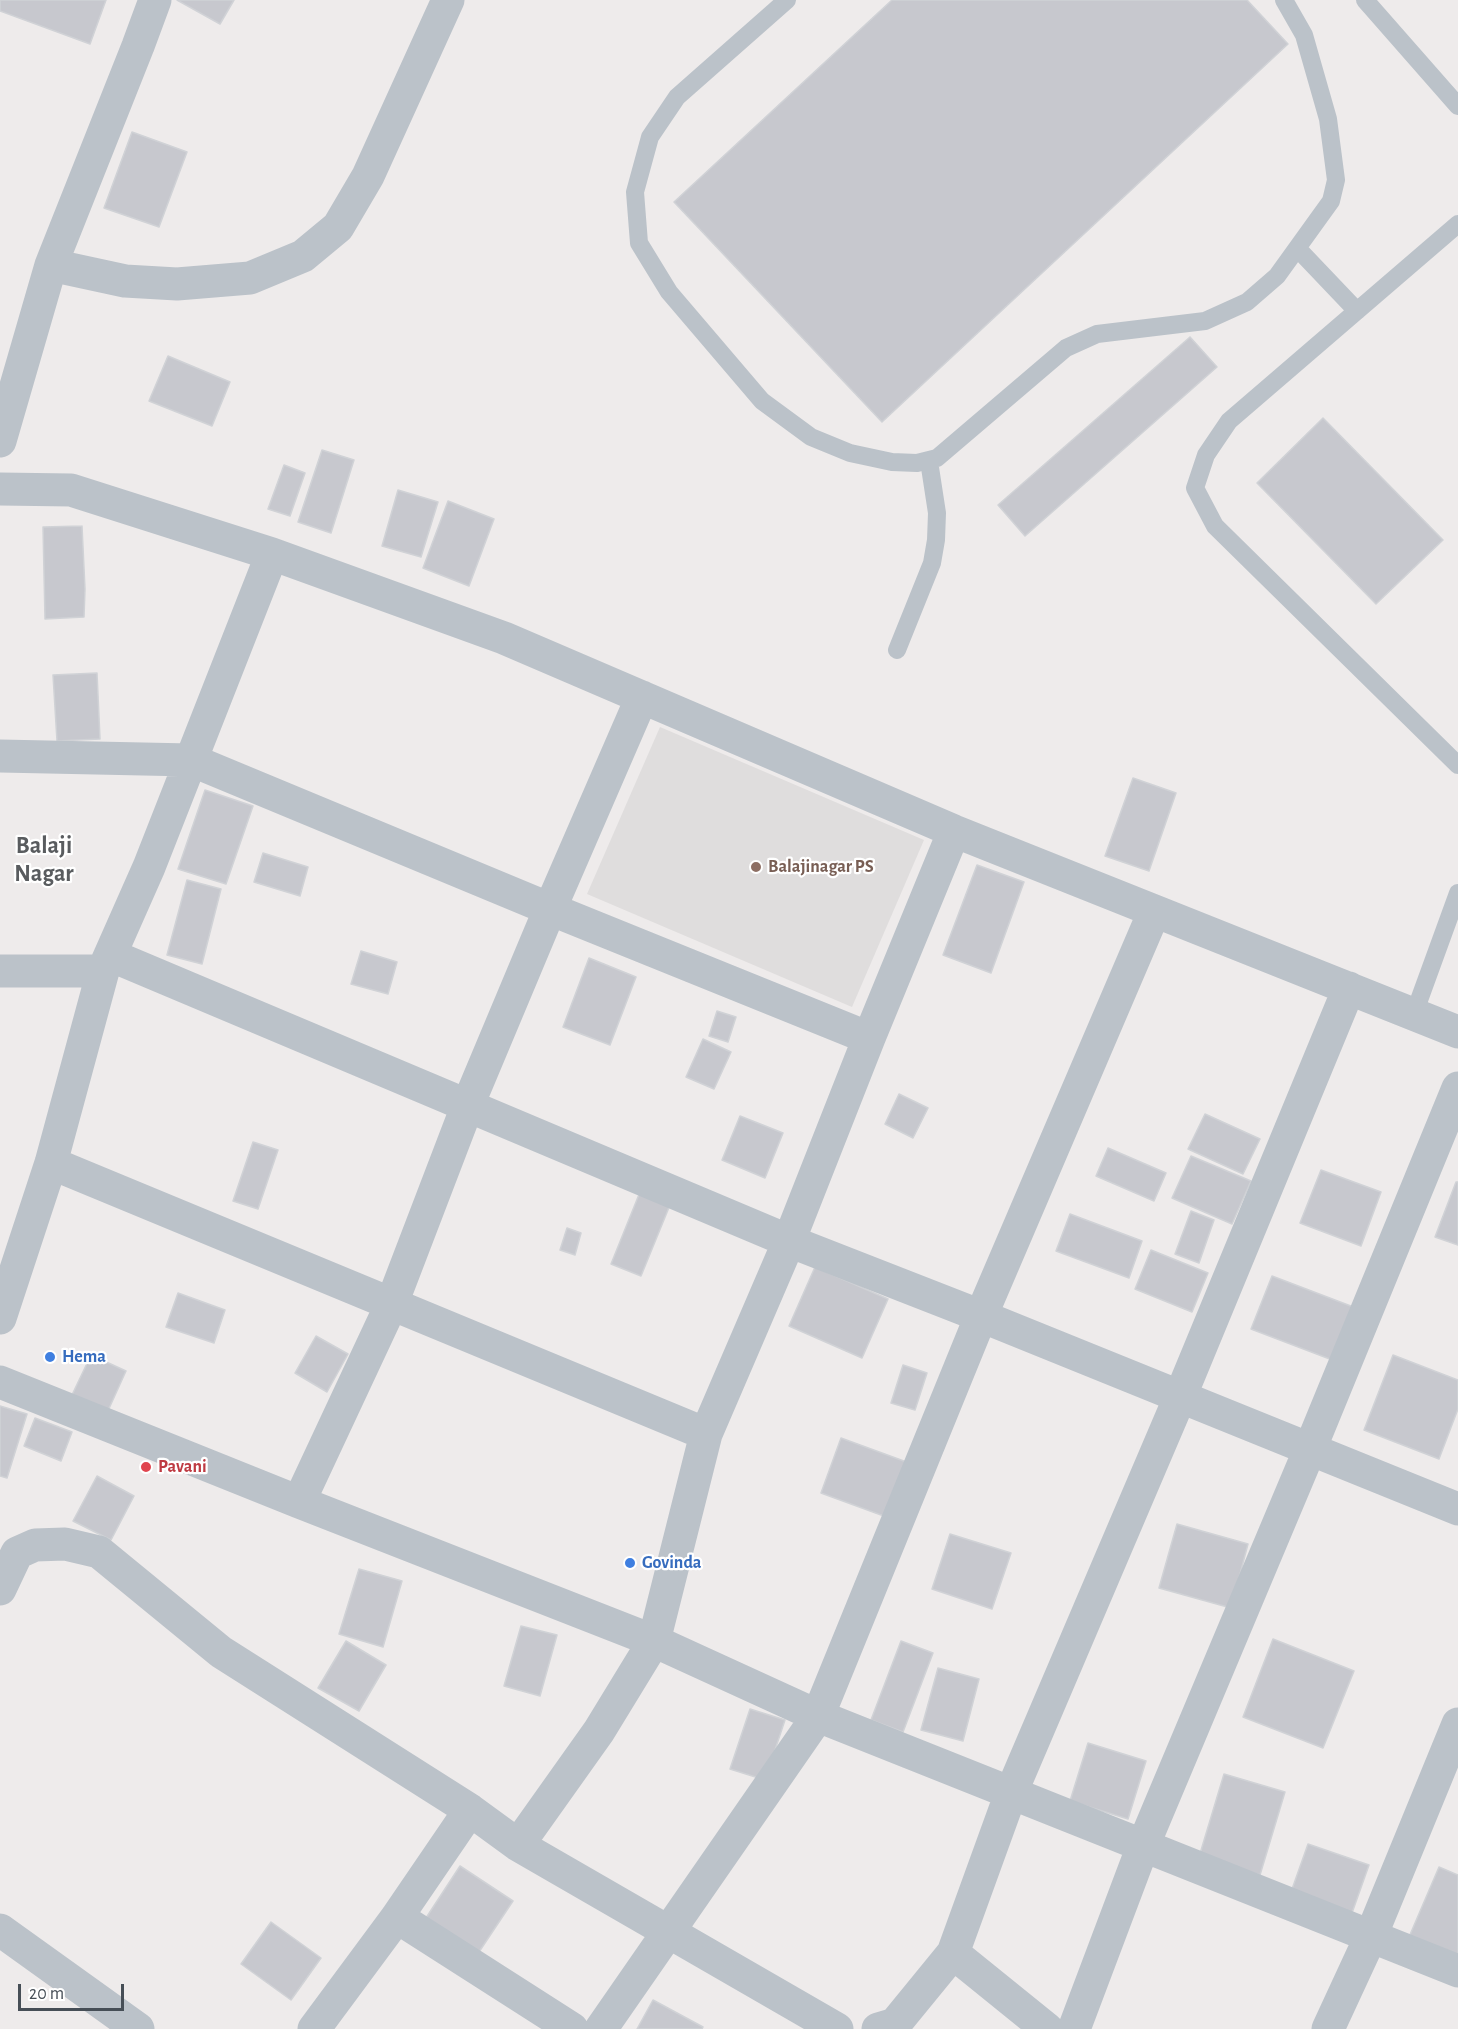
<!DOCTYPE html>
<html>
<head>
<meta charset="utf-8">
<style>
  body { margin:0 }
  #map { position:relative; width:1458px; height:2029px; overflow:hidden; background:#eeebeb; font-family:"Alegreya Sans",sans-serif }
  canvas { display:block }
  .scale { position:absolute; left:18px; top:1984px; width:106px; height:27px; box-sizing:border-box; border:3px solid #464e56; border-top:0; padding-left:8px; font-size:18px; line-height:21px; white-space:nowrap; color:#464e56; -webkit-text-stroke:4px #fff; paint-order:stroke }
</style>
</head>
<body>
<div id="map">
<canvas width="1458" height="2029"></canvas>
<div class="scale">20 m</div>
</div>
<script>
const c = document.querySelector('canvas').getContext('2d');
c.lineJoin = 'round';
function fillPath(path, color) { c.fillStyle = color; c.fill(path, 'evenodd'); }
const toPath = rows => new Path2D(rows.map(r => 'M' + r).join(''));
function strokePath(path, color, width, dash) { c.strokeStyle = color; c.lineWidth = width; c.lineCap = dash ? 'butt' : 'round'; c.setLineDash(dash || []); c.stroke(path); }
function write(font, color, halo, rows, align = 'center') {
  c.font = font + ' "Alegreya Sans",sans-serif'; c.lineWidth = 4.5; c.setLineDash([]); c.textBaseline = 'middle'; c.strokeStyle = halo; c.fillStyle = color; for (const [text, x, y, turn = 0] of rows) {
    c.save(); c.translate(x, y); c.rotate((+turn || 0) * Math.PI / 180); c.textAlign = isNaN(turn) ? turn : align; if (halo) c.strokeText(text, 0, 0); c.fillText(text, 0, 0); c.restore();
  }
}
fillPath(toPath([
  [660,727,924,840,852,1007,587,894]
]), '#dfdddd');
const building = toPath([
  [0,0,106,0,90,44,0,11,0,0],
  [177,0,234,0,220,24,177,0],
  [892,0,1247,0,1288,44,882,422,674,202,892,0],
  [132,132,187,152,159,227,104,208,132,132],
  [1190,337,1217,367,1025,536,998,505,1190,337],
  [168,356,230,382,212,426,149,401,168,356],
  [1323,418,1443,540,1376,604,1257,483,1323,418],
  [322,450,354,460,331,533,298,522,322,450],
  [284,465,305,473,290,516,268,509,284,465],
  [398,490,438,502,421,557,382,546,398,490],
  [448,501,494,519,469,586,423,568,448,501],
  [82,526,85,589,84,617,45,619,43,527,82,526],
  [97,673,100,739,57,741,53,675,97,673],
  [1133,778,1176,793,1149,871,1105,856,1133,778],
  [205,790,253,806,226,884,178,869,205,790],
  [263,853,308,867,300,896,254,882,263,853],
  [977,865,1024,882,991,973,943,955,977,865],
  [187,880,221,889,202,964,167,955,187,880],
  [361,951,397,962,388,994,351,984,361,951],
  [589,958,636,977,610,1045,563,1027,589,958],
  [717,1011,736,1017,728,1042,709,1036,717,1011],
  [703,1039,731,1052,714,1089,686,1077,703,1039],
  [899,1094,928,1108,913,1138,885,1124,899,1094],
  [1205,1114,1260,1139,1243,1174,1188,1149,1205,1114],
  [740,1116,783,1133,765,1178,722,1160,740,1116],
  [253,1142,278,1150,258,1209,233,1201,253,1142],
  [1108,1148,1166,1173,1154,1201,1096,1176,1108,1148],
  [1191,1156,1251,1181,1232,1224,1172,1198,1191,1156],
  [1321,1170,1381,1192,1361,1246,1300,1223,1321,1170],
  [1456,1182,1458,1182,1458,1245,1435,1237,1456,1182],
  [640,1192,670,1205,641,1276,611,1264,640,1192],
  [1191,1211,1214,1220,1199,1263,1175,1254,1191,1211],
  [1070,1214,1142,1241,1129,1278,1056,1251,1070,1214],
  [567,1228,581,1233,575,1255,560,1250,567,1228],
  [1151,1250,1208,1273,1192,1312,1135,1289,1151,1250],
  [815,1267,888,1299,862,1358,789,1326,815,1267],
  [1272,1276,1356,1308,1335,1361,1251,1329,1272,1276],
  [178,1293,225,1310,214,1343,166,1327,178,1293],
  [316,1336,348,1354,327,1392,295,1373,316,1336],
  [91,1355,126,1371,107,1413,71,1397,91,1355],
  [1393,1355,1458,1380,1458,1409,1439,1459,1364,1430,1393,1355],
  [903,1365,927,1373,915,1410,891,1403,903,1365],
  [0,1406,27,1414,7,1478,0,1476,0,1406],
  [35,1418,72,1432,61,1461,24,1446,35,1418],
  [841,1438,912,1464,892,1519,821,1493,841,1438],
  [97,1476,134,1496,111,1540,73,1521,97,1476],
  [1177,1524,1248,1544,1231,1608,1159,1588,1177,1524],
  [950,1534,1011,1553,992,1609,932,1589,950,1534],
  [359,1569,402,1581,383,1647,339,1634,359,1569],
  [521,1626,557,1635,540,1696,504,1686,521,1626],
  [1273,1639,1354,1671,1323,1748,1243,1717,1273,1639],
  [346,1641,386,1665,359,1711,318,1688,346,1641],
  [901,1641,933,1653,903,1732,871,1720,901,1641],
  [938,1668,979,1679,963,1741,921,1730,938,1668],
  [750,1709,785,1720,765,1780,730,1769,750,1709],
  [1088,1743,1146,1761,1128,1819,1070,1801,1088,1743],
  [1224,1774,1285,1792,1260,1875,1199,1857,1224,1774],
  [1308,1844,1369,1865,1352,1913,1291,1892,1308,1844],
  [460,1866,513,1901,477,1955,424,1921,460,1866],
  [1439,1867,1458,1875,1458,1958,1409,1937,1439,1867],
  [271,1922,321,1958,291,2000,241,1964,271,1922],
  [653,2000,703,2027,702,2029,637,2029,653,2000]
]);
fillPath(building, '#c7c8ce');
strokePath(building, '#d0d2d6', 1.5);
strokePath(toPath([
  [787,0,677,97,650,137,635,192,639,243,669,292,762,401,811,437,850,453,892,462,917,463,937,458,1066,348,1097,334,1205,321,1247,302,1277,276,1331,201,1336,180,1328,119,1304,35,1284,0],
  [1365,0,1458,106],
  [1458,224,1229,421,1206,455,1195,488,1215,526,1458,765],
  [1297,248,1357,311],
  [897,650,932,563,936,540,937,513,929,461],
  [1414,1014,1458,893]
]), '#bbc2c9', 18);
strokePath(toPath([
  [51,265,125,281,177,284,250,278,303,256,338,227,368,176,448,0],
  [0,441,51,265,138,46,155,0],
  [0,489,71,490,272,554,504,638,954,831,1458,1032],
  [0,756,191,760,550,909,869,1038],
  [110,955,789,1241,981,1316,1458,1509],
  [0,971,103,971],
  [51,1163,706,1434],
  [0,1318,51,1163,103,971,149,867,272,554],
  [0,1382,299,1502,654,1641,818,1716,1458,1971],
  [299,1502,392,1303,467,1107,550,909,642,697],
  [0,1589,17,1553,35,1545,65,1544,99,1552,221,1652,470,1810,518,1845,837,2029],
  [518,1845,599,1731,654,1641,706,1434,789,1241,869,1038,954,831],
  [397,1917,572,2029],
  [0,1930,138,2029],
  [953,1953,1011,1793,1180,1397,1349,988],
  [314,2029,397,1917,470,1810],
  [601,2029,818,1716,981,1316,1154,912],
  [878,2029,895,2024,953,1953,1047,2029],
  [1074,2029,1143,1846,1310,1449,1458,1088],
  [1328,2029,1371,1936,1458,1724]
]), '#bbc2c9', 33);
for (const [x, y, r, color] of [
  [756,867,6,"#8d6e63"],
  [50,1357,6,"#3f7fe0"],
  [146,1467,6,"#e0444e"],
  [630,1563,6,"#3f7fe0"]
]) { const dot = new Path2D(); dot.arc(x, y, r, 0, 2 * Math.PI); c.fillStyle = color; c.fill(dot); strokePath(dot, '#fff', 2); }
write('bold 18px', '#785e54', '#fff', [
  ["Balajinagar PS",768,867]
], 'left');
write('bold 18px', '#366cbe', '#fff', [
  ["Hema",62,1357],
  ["Govinda",642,1563]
], 'left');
write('bold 18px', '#be3a42', '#fff', [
  ["Pavani",158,1467]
], 'left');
write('bold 24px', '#595c5f', '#fff', [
  ["Balaji",44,846],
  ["Nagar",44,874]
]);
</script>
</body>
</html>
